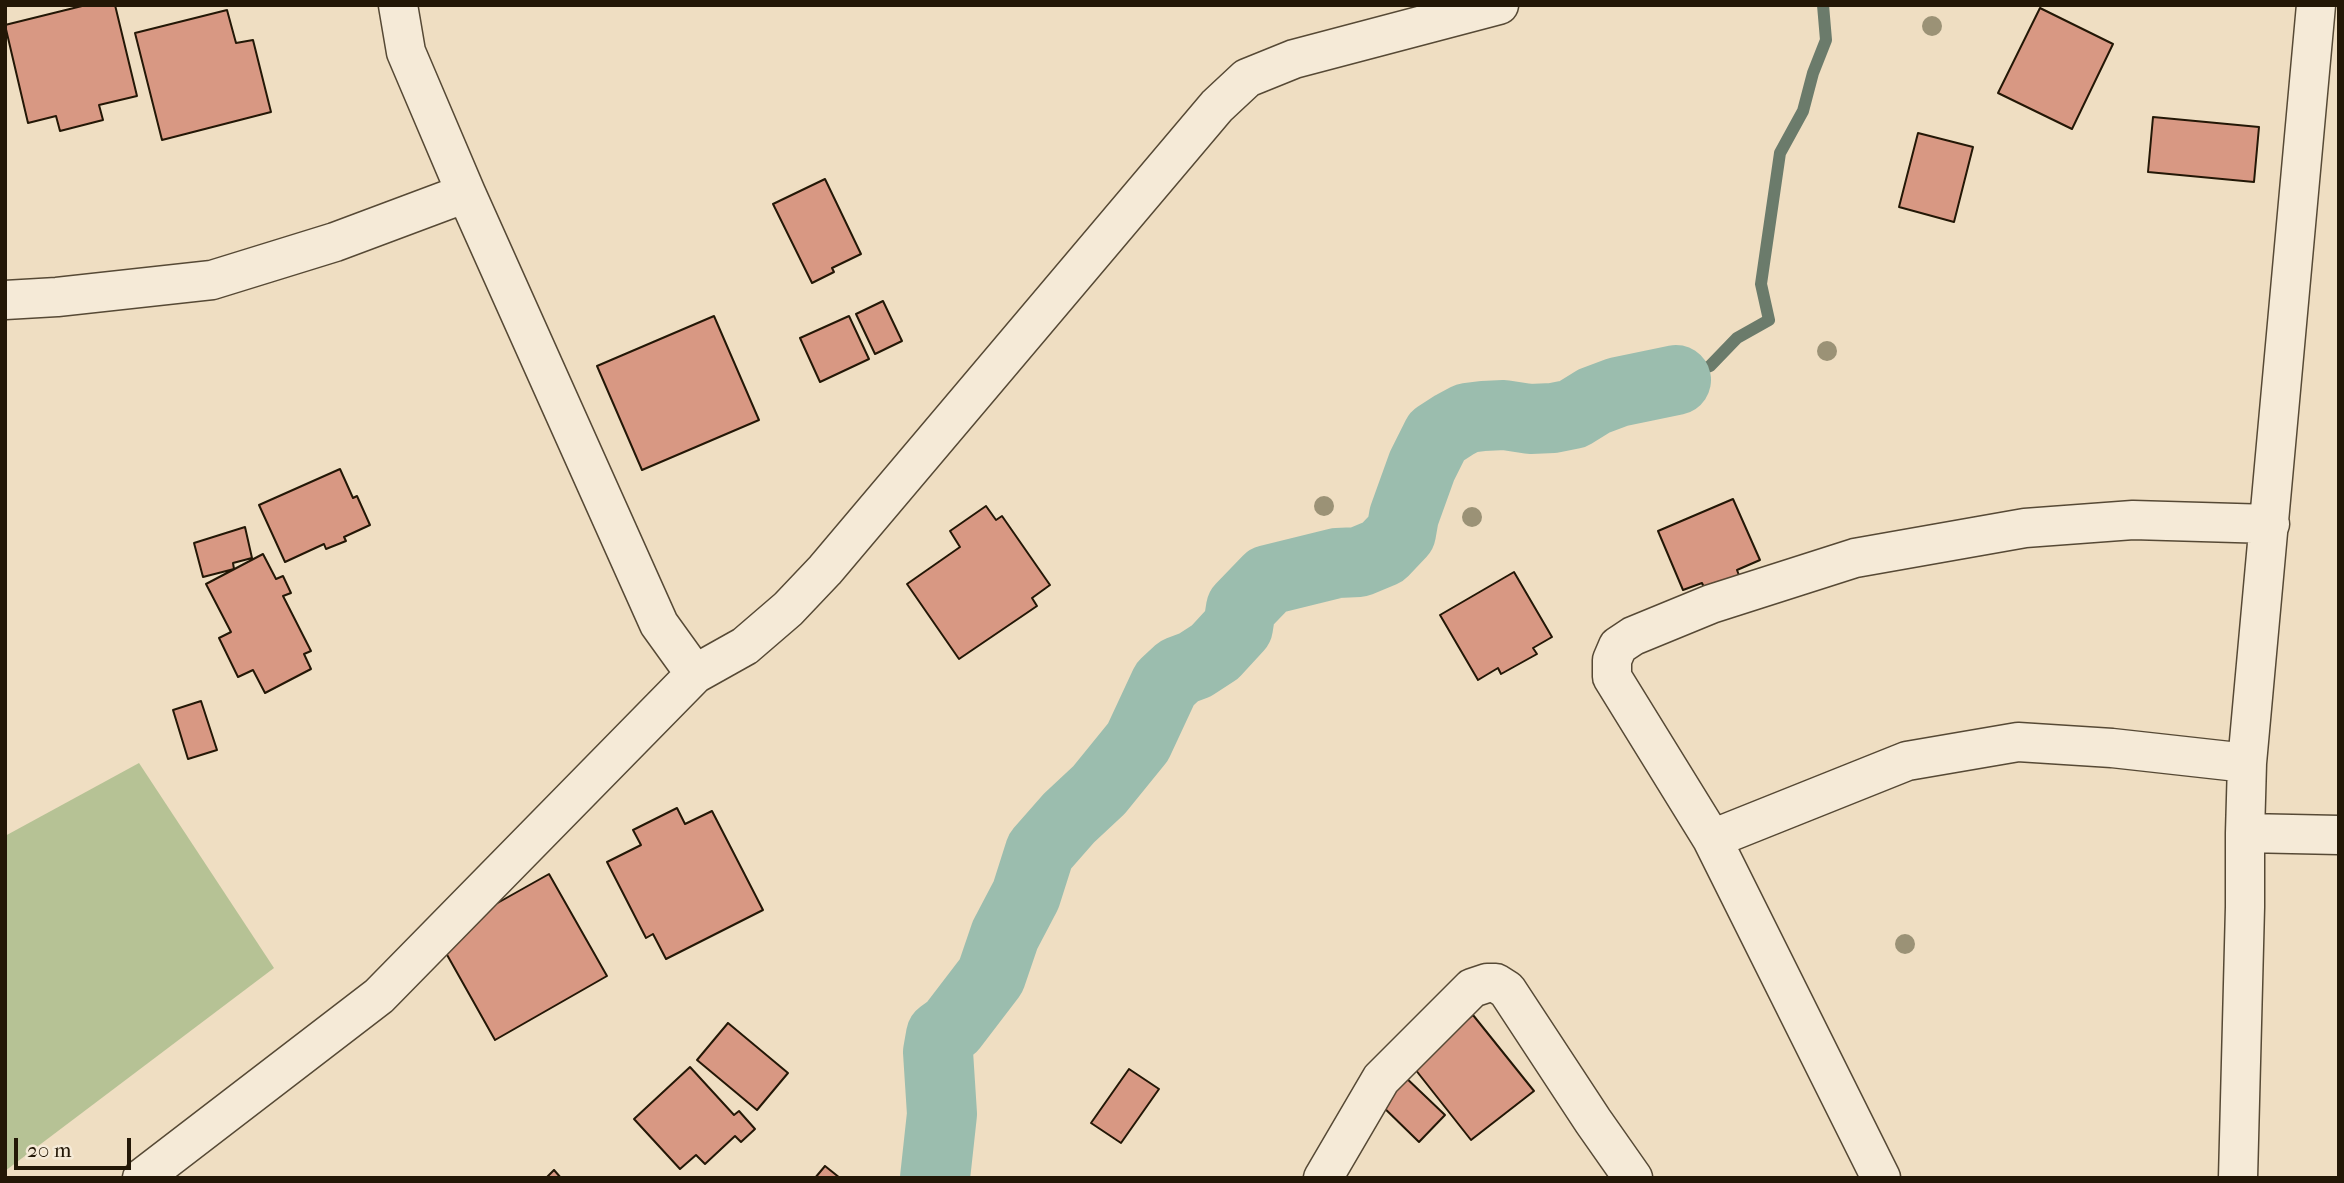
<!DOCTYPE html>
<html>
<head>
<meta charset="utf-8">
<style>
  body { margin:0 }
  #map { position:relative; width:2344px; height:1183px; overflow:hidden; background:#efdec2; font-family:"IM FELL French Canon",serif }
  canvas { display:block }
  .frame { position:absolute; inset:0; border:7px solid #231706; pointer-events:none }
  .scale { position:absolute; left:14px; top:1138px; width:117px; height:32px; box-sizing:border-box; border:4px solid #231706; border-top:0; padding-left:9px; font-size:21px; line-height:24px; white-space:nowrap; color:#231706; -webkit-text-stroke:5px #f5ead7; paint-order:stroke }
</style>
</head>
<body>
<div id="map">
<canvas width="2344" height="1183"></canvas>
<div class="frame"></div>
<div class="scale">20 m</div>
</div>
<script>
const c = document.querySelector('canvas').getContext('2d');
c.lineJoin = 'round';
function fillPath(path, color) { c.fillStyle = color; c.fill(path, 'evenodd'); }
const toPath = rows => new Path2D(rows.map(r => 'M' + r).join(''));
function strokePath(path, color, width, dash) { c.strokeStyle = color; c.lineWidth = width; c.lineCap = dash ? 'butt' : 'round'; c.setLineDash(dash || []); c.stroke(path); }
fillPath(toPath([
  [139,763,274,968,5,1171,5,836]
]), '#b6c295');
strokePath(toPath([
  [1676,380,1710,366,1737,338,1769,320,1761,284,1780,153,1803,111,1813,73,1826,40,1823,5]
]), '#6b7b6b', 12);
strokePath(toPath([
  [935,1178,942,1114,938,1052,941,1035,952,1027,991,976,1005,935,1026,895,1040,851,1069,818,1099,790,1138,742,1165,684,1179,671,1195,665,1215,652,1238,627,1241,608,1268,580,1337,563,1359,562,1383,552,1401,533,1404,516,1422,466,1437,436,1454,425,1467,418,1483,416,1504,415,1530,419,1553,418,1573,414,1594,401,1618,392,1676,380]
]), '#9bbdae', 70);
const building = toPath([
  [86,5,115,5,137,96,99,105,103,120,60,131,56,116,28,123,5,25,86,5],
  [2040,8,2113,44,2072,129,1998,93,2040,8],
  [227,10,236,43,253,40,271,112,162,140,135,33,227,10],
  [2153,117,2259,127,2254,182,2148,172,2153,117],
  [1918,133,1973,147,1954,222,1899,207,1918,133],
  [825,179,861,254,832,268,834,272,812,283,773,204,825,179],
  [883,301,902,341,875,354,856,314,883,301],
  [714,316,759,420,642,470,597,366,714,316],
  [849,316,869,359,820,382,800,338,849,316],
  [340,469,353,498,357,496,370,525,344,537,346,541,326,549,324,544,285,562,259,505,340,469],
  [1733,499,1760,560,1737,570,1740,578,1706,592,1702,583,1683,590,1658,531,1733,499],
  [986,506,996,520,1002,516,1050,585,1032,598,1037,606,959,659,907,584,960,547,950,531,986,506],
  [245,527,252,558,233,563,234,569,203,577,194,543,245,527],
  [263,554,276,579,283,576,291,593,283,596,311,651,304,654,311,669,265,693,253,670,238,677,219,638,231,632,206,584,263,554],
  [1514,572,1552,637,1533,648,1537,654,1501,674,1498,668,1478,680,1440,615,1514,572],
  [201,701,217,750,188,759,173,710,201,701],
  [677,808,685,824,712,811,763,910,666,959,653,934,646,938,607,862,641,845,633,830,677,808],
  [549,874,607,976,495,1040,437,937,549,874],
  [1473,1015,1534,1091,1471,1140,1411,1064,1473,1015],
  [728,1023,788,1073,757,1110,697,1060,728,1023],
  [690,1067,734,1115,739,1111,755,1129,741,1142,735,1136,705,1164,696,1155,680,1169,634,1119,690,1067],
  [1129,1069,1159,1089,1121,1143,1091,1123,1129,1069],
  [1402,1074,1445,1115,1419,1142,1376,1100,1402,1074],
  [825,1166,840,1178,815,1178,825,1166],
  [554,1170,561,1178,546,1178,554,1170]
]);
fillPath(building, '#d89883');
strokePath(building, '#231706', 2);
const minor = toPath([
  [5,300,57,297,212,280,335,242,466,193],
  [695,674,745,646,788,609,825,570,1217,106,1247,78,1294,59,1499,5],
  [2245,833,2247,763,2316,5],
  [1712,839,1907,761,2018,742,2112,748,2247,763],
  [142,1178,379,996,695,674,659,624,466,193,406,52,398,5],
  [1323,1178,1381,1079,1472,988,1487,983,1496,983,1507,990,1593,1121,1633,1178],
  [1881,1178,1712,839,1612,677,1612,660,1618,646,1633,636,1711,604,1855,558,2025,528,2133,520,2270,524],
  [2238,1178,2245,907,2245,833,2339,835]
]);
strokePath(minor, '#564935', 41);
strokePath(minor, '#f5ead7', 38);
c.fillStyle = '#9b9276';
for (const [x, y] of [
  [1932,26],
  [1827,351],
  [1324,506],
  [1472,517],
  [1905,944]
]) { c.beginPath(); c.arc(x, y, 10, 0, 2 * Math.PI); c.fill(); }
</script>
</body>
</html>
